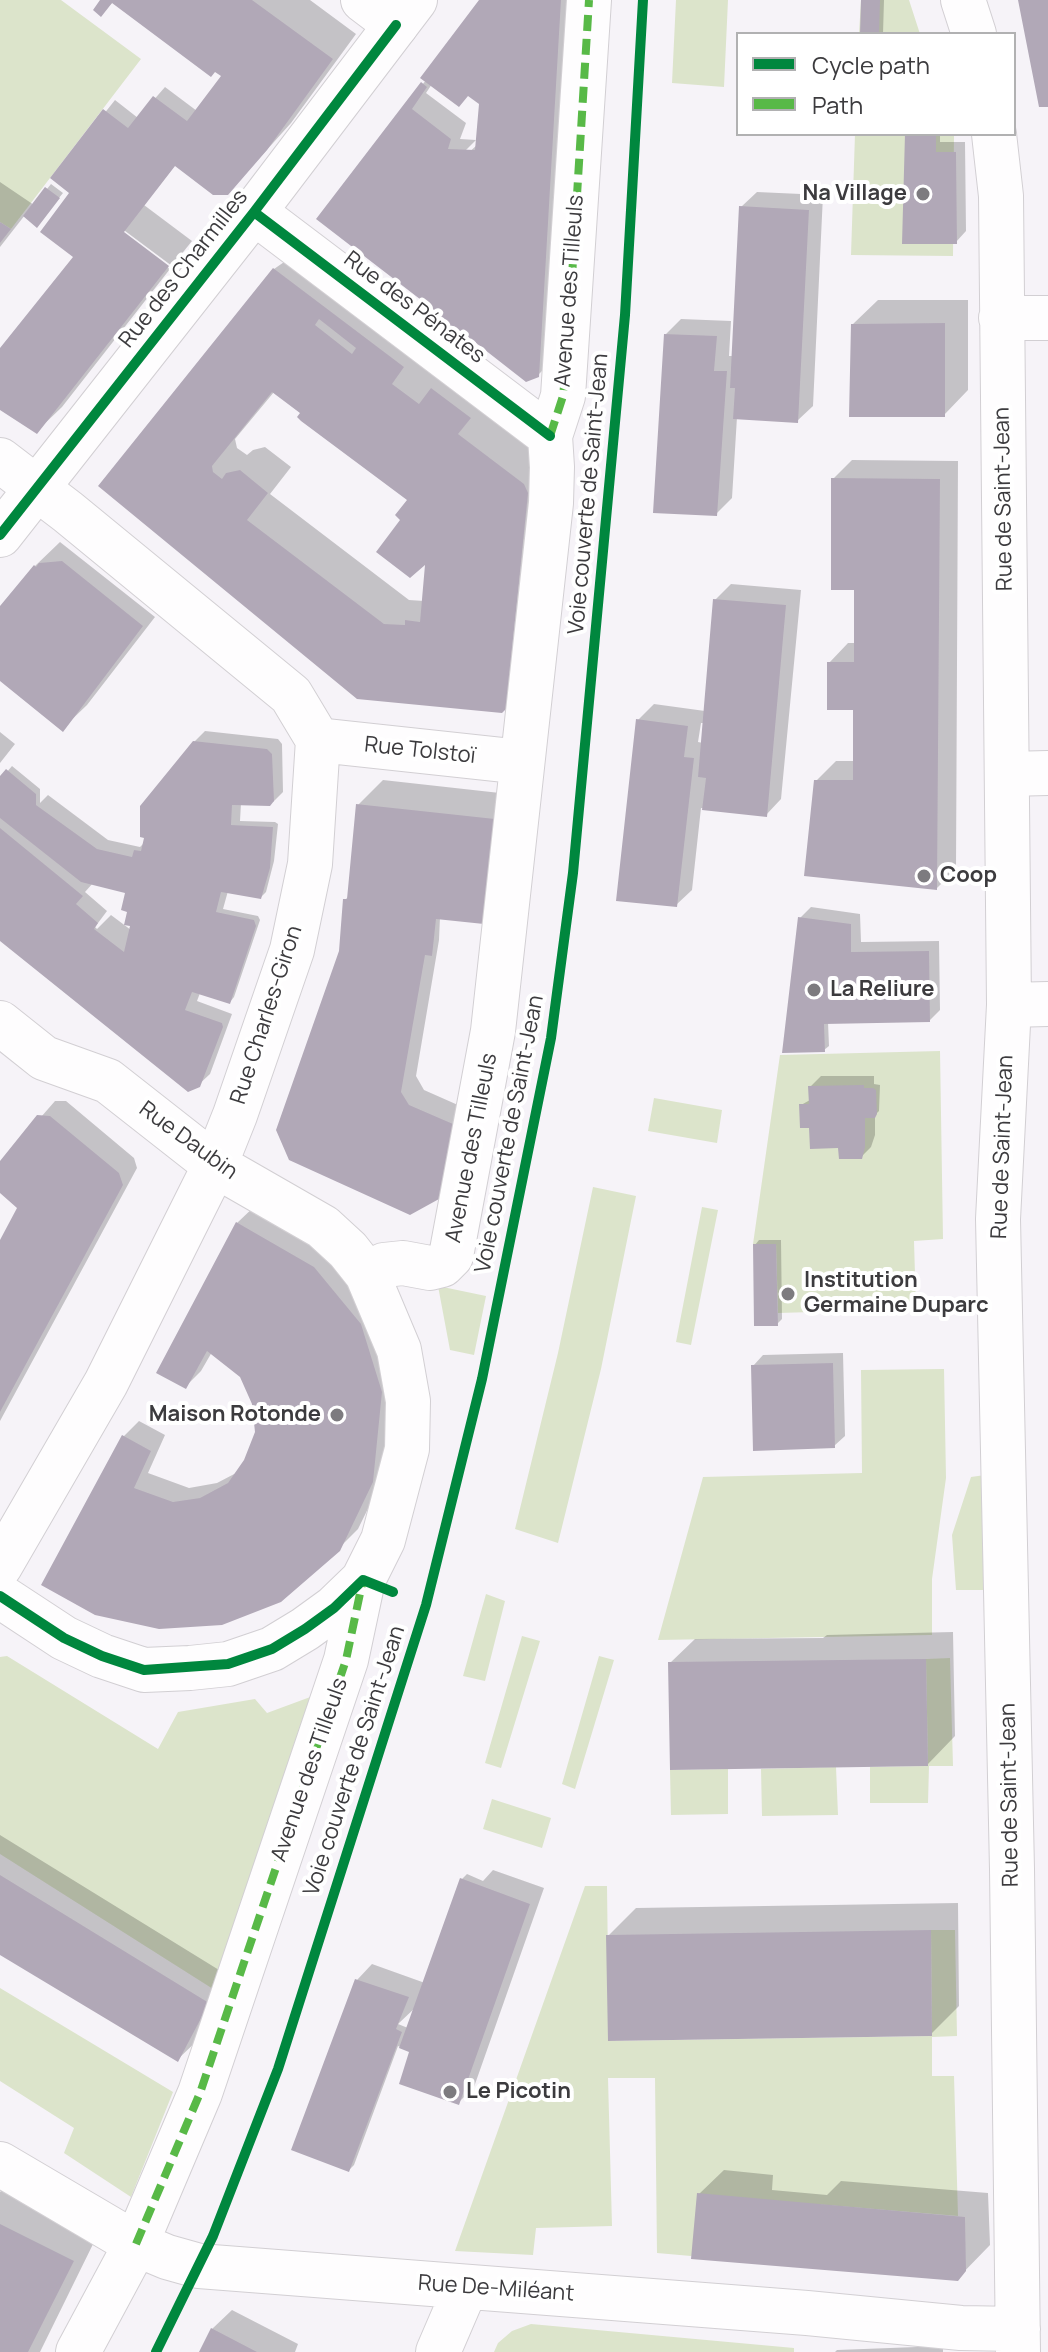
<!DOCTYPE html>
<html>
<head>
<meta charset="utf-8">
<style>
  body { margin:0 }
  #map { position:relative; width:1048px; height:2352px; overflow:hidden; background:#f6f3f8; font-family:Manrope,sans-serif }
  canvas { display:block }
  .legend { position:absolute; left:736px; top:32px; width:280px; height:104px; box-sizing:border-box; background:#fff; border:2px solid #b1b1b2; margin:0; padding:10px 14px; list-style:none; font-size:24px; color:#3c3b3e }
  .legend li { display:flex; align-items:center; gap:16px; height:40px }
  .legend b { width:40px; border:2px solid #b1b1b2 }
</style>
</head>
<body>
<div id="map">
<canvas width="1048" height="2352"></canvas>
<ul class="legend">
<li><b style="height:10px;background:#00873e"></b>Cycle path</li>
<li><b style="height:10px;background:#58b947"></b>Path</li>
</ul>
</div>
<script>
const c = document.querySelector('canvas').getContext('2d');
c.lineJoin = 'round';
function fillPath(path, color) { c.fillStyle = color; c.fill(path, 'evenodd'); }
const toPath = rows => new Path2D(rows.map(r => 'M' + r).join(''));
function strokePath(path, color, width, dash) { c.strokeStyle = color; c.lineWidth = width; c.lineCap = dash ? 'butt' : 'round'; c.setLineDash(dash || []); c.stroke(path); }
function write(font, color, halo, rows, align = 'center') {
  c.font = font + ' Manrope,sans-serif'; c.lineWidth = 8; c.setLineDash([]); c.textBaseline = 'middle'; c.strokeStyle = halo; c.fillStyle = color; for (const [text, x, y, turn = 0] of rows) {
    c.save(); c.translate(x, y); c.rotate((+turn || 0) * Math.PI / 180); c.textAlign = isNaN(turn) ? turn : align; if (halo) c.strokeText(text, 0, 0); c.fillText(text, 0, 0); c.restore();
  }
}
fillPath(toPath([
  [0,0,61,0,141,59,11,229,0,222],
  [676,0,728,0,724,87,672,83],
  [861,0,909,0,920,34,859,34],
  [855,134,954,134,953,256,851,255],
  [940,1051,943,1239,914,1241,916,1309,778,1313,776,1244,753,1244,780,1055],
  [654,1098,722,1110,717,1143,648,1131],
  [593,1187,636,1196,601,1369,558,1543,515,1529,558,1353],
  [702,1207,718,1210,691,1345,676,1342],
  [438,1286,486,1296,474,1355,450,1350],
  [944,1369,946,1478,932,1579,932,1635,658,1640,703,1477,862,1473,861,1370],
  [985,1475,985,1590,956,1590,952,1535,971,1477],
  [486,1594,505,1601,485,1681,463,1676],
  [522,1636,540,1641,501,1768,485,1763],
  [7,1656,158,1749,178,1712,255,1699,267,1713,313,1696,213,1989,0,1854,0,1657],
  [599,1656,614,1660,575,1789,562,1784],
  [950,1658,953,1766,929,1766,928,1803,870,1803,870,1767,928,1766,926,1659],
  [836,1767,838,1815,762,1816,761,1769],
  [728,1769,728,1814,671,1815,670,1770],
  [492,1799,551,1818,542,1848,483,1829],
  [585,1886,607,1886,609,2041,932,2036,931,1930,955,1930,957,2036,932,2037,932,2076,954,2076,958,2216,815,2204,691,2256,657,2253,655,2078,608,2078,612,2226,536,2228,533,2255,455,2251],
  [0,1988,173,2092,131,2197,64,2153,74,2128,0,2081],
  [531,2324,794,2348,794,2352,494,2352,498,2343,512,2331]
]), '#dce4cb');
fillPath(toPath([
  [102,0,310,0,356,34,291,123,238,182,176,164,144,205,192,241,172,266,105,216,105,221,170,269,62,407,37,431,0,408,0,350,75,256,73,192,53,178,115,100,138,118,165,87,197,111,224,76,113,2,101,14],
  [481,0,583,0,554,359,538,375,441,313,318,219,426,80],
  [432,84,469,95,481,103,478,144,463,158,460,156,476,140,460,139,466,123,426,93],
  [863,0,884,0,883,34,862,34],
  [907,134,940,134,940,142,965,142,966,231,956,242],
  [0,182,34,205,51,184,63,193,41,220,25,215,0,247],
  [757,192,823,195,813,406,797,421,737,417,732,498,716,514,666,334,681,319,731,321,729,356,733,356,741,207],
  [287,260,548,460,530,682,501,711,101,486,274,269],
  [274,392,410,500,408,513,427,561,424,601,409,600,270,494,291,467,265,447,253,450,247,455,237,448,235,439],
  [878,300,968,300,968,390,944,415,853,324],
  [852,460,958,461,956,869,937,888,816,781,836,761,855,761,856,708,829,663,848,643,856,643,856,588,833,479],
  [60,542,155,617,87,705,62,729,0,678,0,609,35,566],
  [731,584,801,590,781,799,766,815,701,808,692,890,676,905,638,720,654,704,705,711,715,600],
  [701,723,704,723,703,743,698,742],
  [205,731,278,739,282,744,283,792,273,802,241,803,240,821,275,822,278,824,274,861,266,892,261,897,228,891,223,909,258,916,260,920,234,997,230,1002,200,993,197,1001,232,1014,210,1074,195,1088,0,938,0,780,12,766,40,789,40,803,48,795,108,840,140,847,145,842,194,742],
  [93,883,128,891,131,930,111,915,97,929,95,927,107,911,85,892],
  [0,732,15,744,0,763],
  [383,780,518,795,440,917,439,940,416,1076,424,1090,467,1109,454,1181,438,1197,341,952,345,900,349,896,358,805],
  [811,907,860,914,861,942,939,941,940,1010,930,1020,828,1022,829,1046,824,1050,800,918],
  [821,1076,874,1076,874,1084,880,1085,879,1111,875,1115,875,1135,871,1147,861,1157,840,1146,811,1123,801,1105,810,1100,810,1087],
  [55,1101,66,1101,134,1158,137,1168,0,1421,0,1243,19,1208,0,1190,0,1164],
  [257,1204,334,1248,380,1304,392,1460,358,1529,338,1549,160,1627,124,1436,139,1421,165,1435,148,1473,189,1488,217,1483,238,1472,246,1461,257,1432,254,1403,242,1375,212,1352,201,1371,186,1386,237,1223],
  [759,1240,781,1240,782,1319,777,1324,755,1245],
  [843,1353,845,1436,834,1446,753,1366,763,1355],
  [953,1632,955,1736,928,1764,670,1663,695,1639,823,1638,827,1635],
  [0,1835,232,1978,202,2036,177,2060,0,1952],
  [493,1870,544,1888,474,2087,459,2102,411,2051,398,2046,354,2165,349,2170,357,1980,372,1964,425,1983,462,1879,467,1874,483,1881],
  [416,2007,408,2028,398,2024],
  [958,1903,959,2006,931,2034,608,1936,636,1908],
  [724,2170,773,2175,772,2190,827,2195,841,2181,988,2193,990,2245,957,2279,699,2194],
  [3,2189,97,2236,40,2352,0,2352,0,2192],
  [232,2310,298,2344,295,2352,201,2352,212,2329],
  [943,2346,943,2352,835,2352,837,2350]
]), '#0003');
fillPath(toPath([
  [100,0,252,0,333,59,267,150,228,195,213,195,175,166,124,232,169,266,37,434,0,410,0,348,73,257,40,232,69,193,50,178,103,109,128,128,153,96,187,121,221,76,215,72,211,77,112,3,101,17,93,10],
  [479,0,561,0,539,377,526,382,471,339,467,343,434,317,438,313,316,219,421,82,427,87,412,109,451,139,448,149,475,150,479,104,468,96,459,107,420,78],
  [861,0,880,0,879,34,860,34],
  [1018,0,1048,0,1048,107,1039,107],
  [905,134,936,134,936,152,956,152,957,244,902,244],
  [45,187,60,198,37,228,23,216],
  [739,206,809,210,798,423,733,419,735,388,730,388],
  [0,222,11,229,0,243],
  [273,268,404,367,392,384,419,404,431,388,471,418,458,434,524,484,528,493,506,709,502,713,357,699,98,486],
  [319,319,356,348,352,354,315,325],
  [272,392,300,413,297,417,301,421,407,500,395,515,400,520,376,552,410,578,425,565,420,622,405,620,405,625,384,624,247,520,268,493,240,470,226,473,222,479,213,472,212,466],
  [945,323,945,417,849,417,851,324],
  [664,334,717,336,714,371,727,371,717,516,653,513],
  [831,478,940,479,937,890,804,876,814,780,853,780,853,710,827,710,827,662,854,662,854,590,831,590],
  [62,561,143,626,63,732,0,681,0,606,34,565,36,567,39,563],
  [713,599,786,605,767,817,702,810,706,778,698,777],
  [636,719,688,726,684,757,694,758,677,907,616,901],
  [193,741,267,749,272,754,274,801,270,806,232,805,231,825,273,827,270,868,261,899,221,892,216,912,254,920,256,926,230,1004,192,992,185,1010,222,1023,223,1027,200,1087,188,1092,0,941,0,828,83,896,76,904,98,923,94,929,124,952,130,926,124,925,127,912,121,910,125,893,81,882,0,818,0,776,6,769,36,794,36,805,97,849,132,857,134,850,141,851,144,838,140,837,140,806],
  [356,804,495,819,484,924,436,919,432,956,425,955,401,1092,409,1105,453,1124,439,1199,410,1215,289,1160,276,1130,339,951,343,899,347,899],
  [798,917,851,924,851,952,929,951,930,1022,824,1024,825,1052,782,1053],
  [864,1085,864,1088,873,1088,876,1090,877,1114,875,1118,865,1118,865,1147,862,1159,839,1159,838,1148,810,1149,809,1128,800,1128,799,1104,809,1104,808,1086],
  [37,1115,50,1116,119,1173,123,1185,0,1412,0,1240,17,1208,0,1193,0,1161],
  [236,1222,314,1267,361,1324,382,1392,373,1482,340,1551,281,1602,222,1625,159,1629,95,1615,41,1585,122,1435,151,1451,134,1488,173,1502,200,1498,228,1483,244,1460,255,1432,252,1404,240,1377,207,1351,186,1389,156,1373],
  [753,1244,776,1244,778,1326,754,1326],
  [833,1363,835,1448,753,1451,751,1365],
  [926,1659,928,1766,670,1770,668,1662],
  [0,1875,209,2003,178,2062,0,1955],
  [460,1878,530,1904,459,2105,399,2084,409,2052,399,2048],
  [931,1930,932,2036,608,2041,606,1935],
  [355,1979,409,1997,396,2029,402,2032,349,2172,291,2150],
  [697,2193,965,2217,966,2271,958,2281,691,2259],
  [0,2224,74,2261,28,2352,0,2352],
  [211,2328,257,2352,199,2352]
]), '#b1a8b7');
const minor = toPath([
  [363,0,396,25],
  [963,0,974,34],
  [994,134,1001,196,1009,1005,998,1219,1012,1869,1018,2352],
  [254,212,550,436],
  [1001,318,1048,318],
  [0,460,68,512,291,695,318,740,310,864,292,950,235,1115,215,1165,106,1383,0,1566],
  [318,740,522,762],
  [1008,774,1048,773],
  [1009,1005,1048,1004],
  [0,1023,44,1058,108,1081,215,1165,323,1227,348,1250,367,1274],
  [0,1596,64,1638,102,1656,144,1670,190,1668,228,1664,272,1649,305,1629,334,1608,363,1580],
  [0,2164,136,2244,167,2257,199,2266,807,2313,961,2328,1018,2329],
  [78,2352,136,2244,200,2093,346,1660,363,1580,383,1540,407,1449,408,1401,399,1350,367,1274,384,1265,403,1263,430,1268,442,1265,451,1256,493,1031,551,503,552,467,550,436,563,396,589,0],
  [438,2352,466,2287]
]);
const major = toPath([
  [0,535,254,212,415,0]
]);
strokePath(minor, '#d2cfd3', 46);
strokePath(major, '#d2cfd3', 46);
strokePath(minor, '#fefdfe', 44);
strokePath(major, '#fefdfe', 44);
strokePath(toPath([
  [550,436,563,396,567,358,589,0],
  [136,2244,200,2093,346,1660,362,1584]
]), '#58b947', 8, [16, 8]);
strokePath(toPath([
  [254,212,550,436],
  [0,535,254,212,396,25],
  [0,1596,64,1638,102,1656,144,1670,228,1664,272,1649,305,1629,334,1608,363,1580,393,1592],
  [156,2352,213,2236,278,2069,426,1605,482,1379,551,1038,573,873,625,315,643,0]
]), '#00873e', 10);
for (const [x, y, r, color] of [
  [923,194,8,"#7d7b7f"],
  [924,876,8,"#7d7b7f"],
  [814,990,8,"#7d7b7f"],
  [788,1294,8,"#7d7b7f"],
  [337,1415,8,"#7d7b7f"],
  [450,2092,8,"#7d7b7f"]
]) { const dot = new Path2D(); dot.arc(x, y, r, 0, 2 * Math.PI); c.fillStyle = color; c.fill(dot); strokePath(dot, '#fff', 3); }
write('bold 22px', '#3c3b3e', '#fff', [
  ["Na Village",907,194,"right"],
  ["Coop",940,876],
  ["La Reliure",830,990],
  ["Institution",804,1281],
  ["Germaine Duparc",804,1306],
  ["Maison Rotonde",321,1415,"right"],
  ["Le Picotin",466,2092]
], 'left');
write('22px', '#3c3b3e', '#fff', [
  ["Rue des Charmilles",184,269,-52],
  ["Avenue des Tilleuls",570,291,-86],
  ["Rue des Pénates",414,308,37],
  ["Voie couverte de Saint-Jean",589,494,-85],
  ["Rue de Saint-Jean",1004,499,-91],
  ["Rue Tolstoï",420,751,6],
  ["Rue Charles-Giron",267,1015,-72],
  ["Voie couverte de Saint-Jean",510,1134,-79],
  ["Rue Daubin",188,1141,36],
  ["Rue de Saint-Jean",1003,1147,-88],
  ["Avenue des Tilleuls",472,1148,-79],
  ["Voie couverte de Saint-Jean",355,1761,-72],
  ["Avenue des Tilleuls",310,1770,-71],
  ["Rue de Saint-Jean",1010,1795,-91],
  ["Rue De-Miléant",496,2289,4]
]);
</script>
</body>
</html>
